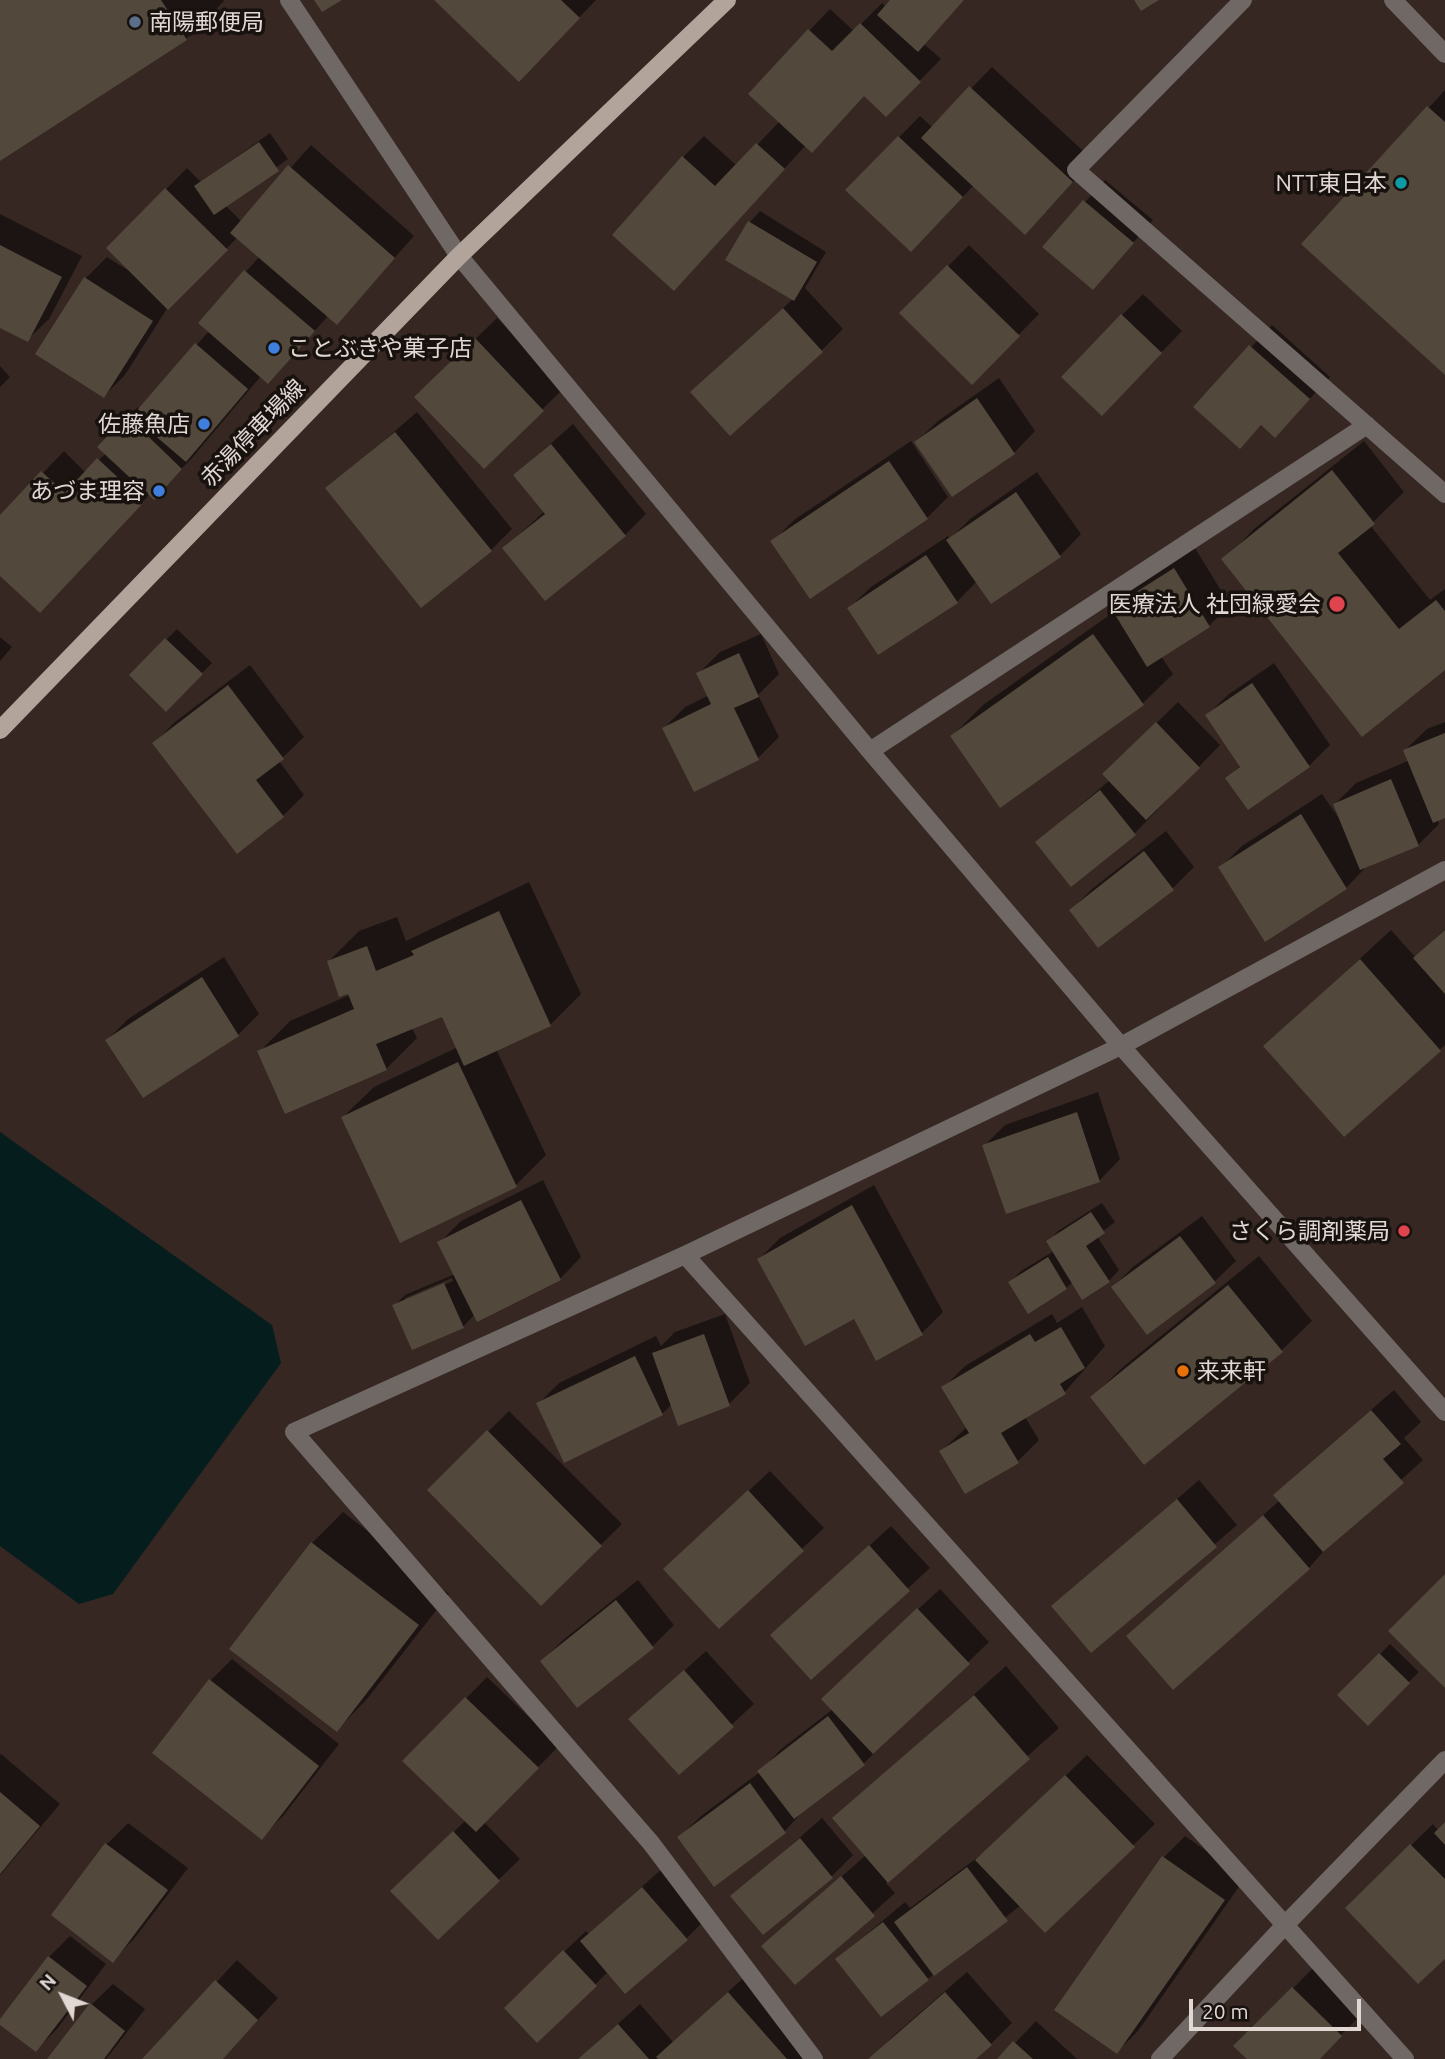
<!DOCTYPE html>
<html>
<head>
<meta charset="utf-8">
<style>
  body { margin:0 }
  #map { position:relative; width:1445px; height:2059px; overflow:hidden; background:#362722; font-family:Ubuntu,sans-serif }
  canvas { display:block }
  .north { position:absolute; left:28px; top:1961px; width:70px; height:70px; -webkit-text-stroke:5px #18120f; paint-order:stroke; rotate:312deg; font-size:19px; font-weight:700; line-height:28px; text-align:center; color:#e1d7d3 }
  .north::after { content:''; display:block; margin:auto; width:24px; height:32px; background:#e1d7d3; clip-path:polygon(50% 0,100% 100%,50% 72%,0 100%) }
  .scale { position:absolute; left:1189px; top:1999px; width:172px; height:32px; box-sizing:border-box; border:4px solid #e1d7d3; border-top:0; padding-left:9px; font-size:21px; line-height:24px; white-space:nowrap; color:#e1d7d3; -webkit-text-stroke:5px #18120f; paint-order:stroke }
</style>
</head>
<body>
<div id="map">
<canvas width="1445" height="2059"></canvas>
<div class="north">N</div>
<div class="scale">20 m</div>
</div>
<script>
const c = document.querySelector('canvas').getContext('2d');
c.lineJoin = 'round';
function fillPath(path, color) { c.fillStyle = color; c.fill(path, 'evenodd'); }
const toPath = rows => new Path2D(rows.map(r => 'M' + r).join(''));
function strokePath(path, color, width, dash) { c.strokeStyle = color; c.lineWidth = width; c.lineCap = dash ? 'butt' : 'round'; c.setLineDash(dash || []); c.stroke(path); }
function write(font, color, halo, rows, align = 'center') {
  c.font = font + ' Ubuntu,"Noto Sans JP",sans-serif'; c.lineWidth = 7; c.setLineDash([]); c.textBaseline = 'middle'; c.strokeStyle = halo; c.fillStyle = color; for (const [text, x, y, turn = 0] of rows) {
    c.save(); c.translate(x, y); c.rotate((+turn || 0) * Math.PI / 180); c.textAlign = isNaN(turn) ? turn : align; if (halo) c.strokeText(text, 0, 0); c.fillText(text, 0, 0); c.restore();
  }
}
fillPath(toPath([
  [0,1132,272,1325,281,1363,113,1594,79,1604,0,1546]
]), '#061d1e');
fillPath(toPath([
  [0,0,223,0,224,1,186,39,0,159],
  [436,0,596,0,540,58],
  [893,0,964,0,924,44,941,59,886,115,865,94,806,145,695,267,683,157,704,136,737,166,780,121,809,31,830,9,854,31,882,3,886,7],
  [992,67,1093,160,1046,212,974,185,932,229,847,190,920,116,933,128],
  [1445,90,1445,372,1304,244],
  [270,133,288,159,225,205,242,222,311,145,414,236,337,322,329,315,268,382,261,376,192,458,153,498,150,494,61,590,0,573,0,518,64,451,86,473,106,453,100,447,138,407,140,409,209,331,200,323,260,256,238,237,168,307,125,375,104,396,38,353,86,278,107,257,129,271,108,248,187,168,201,182],
  [1105,180,1153,220,1093,288,1045,247],
  [760,211,826,252,805,288,843,329,822,350,713,371,794,298,727,259,750,222],
  [0,214,82,256,49,319,27,340,0,326],
  [969,245,1039,314,972,382,902,313],
  [1143,294,1182,331,1123,392,1122,315],
  [497,318,564,388,484,467,416,397],
  [1272,325,1330,377,1275,436,1262,424,1240,447,1195,407],
  [0,366,10,377,0,387],
  [999,378,1035,431,1014,453,916,442,938,421],
  [417,412,512,529,491,550,328,489],
  [573,424,646,514,625,535,504,548,545,511,515,475],
  [911,441,948,497,927,518,773,541,794,520],
  [1364,441,1404,492,1370,525,1430,600,1445,589,1445,668,1224,560,1254,529],
  [1037,472,1081,534,1060,556,977,581,957,602,849,608,871,587,948,536,950,539,970,519],
  [1195,548,1230,605,1209,626,1161,656,1173,674,1142,704,952,736,983,705,1115,611,1113,608,1134,587],
  [177,629,212,663,166,710,131,675],
  [761,634,779,674,758,695,779,737,758,758,695,790,664,728,685,707,709,695,699,673,720,652],
  [0,637,12,647,0,661],
  [1274,663,1330,745,1309,766,1228,778,1241,765,1207,715,1229,694],
  [250,665,304,737,279,761,304,795,283,816,154,743,175,722],
  [1178,702,1220,745,1135,833,1071,885,1037,842,1110,780,1104,774],
  [1445,722,1445,816,1437,819,1439,824,1418,845,1367,866,1346,888,1266,939,1221,867,1242,846,1322,794,1343,824,1335,804,1356,783,1410,760,1405,750,1427,729],
  [1166,831,1194,867,1173,888,1071,910,1092,889],
  [529,882,581,994,550,1025,496,1049,546,1155,516,1185,343,1117,374,1087,458,1047,443,1015,412,1028,417,1038,386,1069,259,1052,290,1021,354,993,329,961,359,931,397,917,406,941],
  [1445,929,1445,1045,1344,1135,1265,1046,1391,930,1416,958],
  [224,957,259,1014,238,1035,107,1040,128,1019],
  [1098,1092,1120,1159,1099,1181,984,1146,1005,1125],
  [543,1180,581,1257,560,1279,475,1314,463,1327,395,1305,405,1295,455,1274,440,1242,461,1221],
  [452,1278,453,1281,405,1302,405,1298],
  [874,1185,943,1312,922,1333,855,1317,759,1259,780,1238],
  [1102,1203,1115,1222,1097,1236,1119,1270,1109,1281,1073,1282,1066,1288,1010,1282,1021,1271,1054,1251,1048,1242,1058,1231],
  [1202,1216,1236,1261,1214,1282,1113,1287,1134,1266],
  [1259,1256,1312,1321,1281,1351,1092,1397,1123,1367],
  [1082,1307,1105,1346,1064,1393,1025,1417,1039,1440,1018,1461,966,1492,941,1451,967,1427,944,1387,965,1366,1052,1314,1057,1323],
  [725,1314,750,1383,729,1404,672,1404,662,1414,565,1461,538,1404,559,1383,656,1336,661,1346,675,1332],
  [1394,1390,1421,1422,1404,1438,1423,1460,1329,1545,1309,1568,1174,1687,1128,1636,1280,1500,1276,1495,1297,1474],
  [509,1411,622,1524,541,1604,429,1490],
  [770,1471,824,1528,719,1627,687,1548],
  [1199,1480,1237,1525,1091,1651,1054,1606],
  [343,1512,449,1594,367,1699,337,1730,231,1649,312,1543],
  [891,1526,930,1568,811,1677,794,1614],
  [638,1580,674,1625,653,1646,578,1706,542,1661,563,1640],
  [940,1589,989,1642,864,1763,805,1809,785,1831,715,1884,679,1837,701,1816,760,1772,780,1750,833,1709,844,1678],
  [1390,1644,1419,1672,1368,1723,1339,1695],
  [706,1651,754,1704,679,1773,631,1719],
  [232,1659,339,1744,283,1816,262,1837,154,1753,211,1680],
  [1006,1666,1059,1728,886,1883,895,1893,795,1983,763,1946,866,1855,835,1818],
  [487,1677,559,1746,484,1822,520,1859,438,1938,414,1870,466,1820,405,1761],
  [1,1754,60,1804,0,1875,0,1755],
  [1087,1755,1155,1824,1045,1931,1021,1905,928,1979,837,1959,905,1902,910,1908,990,1848],
  [822,1818,853,1855,832,1876,733,1896],
  [128,1823,188,1868,134,1939,112,1961,53,1915,107,1844],
  [1433,1824,1438,1830,1445,1825,1445,1956,1347,1908],
  [1185,1836,1245,1878,1138,2031,1117,2052,1164,1857],
  [664,1867,707,1918,686,1939,608,1972,537,2041,527,1987,586,1931,589,1934],
  [70,1936,106,1964,57,2029,36,2050,0,2022,49,1957],
  [237,1960,278,1998,222,2059,145,2059],
  [1314,1967,1362,2014,1317,2059,1249,2059,1236,2046],
  [750,1972,823,2055,819,2059,579,2059,640,2004,673,2042],
  [967,1972,1012,2023,991,2044,973,2059,872,2059,892,2037],
  [113,1984,145,2009,106,2059,50,2059,91,2005],
  [1036,2021,1077,2059,1000,2059]
]), '#0007');
fillPath(toPath([
  [0,0,161,0,187,40,0,161],
  [314,0,342,0,322,12],
  [434,0,561,0,580,18,519,82],
  [890,0,964,0,918,52,877,15],
  [1134,0,1159,0,1141,11],
  [860,23,921,82,886,117,864,96,812,153,748,94,808,29,832,51],
  [969,86,1073,182,1025,235,921,138],
  [1427,106,1445,122,1445,375,1301,244],
  [898,136,963,197,911,252,845,190],
  [259,142,279,171,214,215,194,186],
  [756,143,785,169,674,291,612,235,682,156,715,186],
  [288,165,395,258,337,325,230,233],
  [165,188,228,250,168,310,106,248],
  [1083,200,1134,243,1093,290,1042,247],
  [748,221,817,262,794,301,725,260],
  [0,245,62,277,28,342,0,328],
  [947,265,1020,336,972,385,899,313],
  [244,270,315,331,268,384,198,323],
  [84,277,153,321,104,398,35,354],
  [783,308,823,352,730,436,690,392],
  [1121,314,1162,353,1102,416,1061,377],
  [475,338,544,411,484,469,414,397],
  [195,343,248,389,186,462,132,416],
  [1249,345,1310,399,1275,438,1261,425,1240,449,1193,407],
  [977,398,1015,454,952,497,914,442],
  [127,416,182,469,154,500,97,447],
  [395,432,492,551,421,608,325,488],
  [551,444,626,536,545,601,502,548,545,514,513,475],
  [97,458,144,502,40,613,0,576,0,515,41,471,65,493],
  [889,461,928,519,810,599,770,541],
  [1332,470,1375,524,1338,553,1399,629,1436,600,1445,611,1445,670,1362,737,1221,559],
  [1016,492,1061,557,991,604,946,540],
  [926,555,958,603,878,655,847,608],
  [1174,568,1210,627,1147,667,1111,608],
  [1093,634,1144,705,1000,808,950,736],
  [165,638,203,674,166,712,129,675],
  [739,653,759,697,734,708,759,760,694,792,662,728,711,704,696,673],
  [1252,683,1310,767,1248,810,1225,778,1240,767,1205,715],
  [228,685,284,759,256,780,284,817,237,854,152,743],
  [1156,722,1200,768,1146,820,1102,774],
  [1445,733,1445,818,1433,823,1403,750],
  [1391,779,1419,846,1360,870,1333,804],
  [1100,790,1136,835,1071,887,1035,842],
  [1301,814,1347,889,1265,942,1218,867],
  [1144,851,1174,890,1098,948,1069,910],
  [499,911,551,1026,464,1066,442,1017,376,1044,387,1070,285,1114,257,1051,354,1009,348,994,339,997,327,961,367,946,376,971,414,955,411,951],
  [1445,930,1445,994,1413,958],
  [1360,959,1441,1051,1344,1137,1263,1046],
  [202,977,239,1036,143,1098,105,1040],
  [458,1062,517,1187,400,1243,341,1117],
  [1077,1112,1100,1182,1006,1214,982,1145],
  [521,1200,561,1280,477,1322,437,1242],
  [852,1205,923,1335,876,1361,854,1319,805,1346,757,1259],
  [1091,1212,1105,1233,1086,1246,1110,1282,1082,1300,1046,1241],
  [1180,1236,1216,1283,1147,1335,1111,1287],
  [1048,1257,1067,1289,1028,1314,1008,1282],
  [444,1283,464,1328,412,1350,392,1305],
  [1228,1285,1283,1352,1144,1465,1090,1397],
  [1061,1327,1085,1368,1060,1384,1066,1394,1001,1433,1019,1463,965,1494,939,1451,969,1433,941,1387,1030,1334,1035,1342],
  [704,1334,730,1406,678,1426,652,1353],
  [635,1356,663,1415,564,1463,536,1403],
  [1371,1410,1401,1444,1383,1459,1404,1483,1323,1552,1273,1495],
  [487,1430,602,1546,541,1606,427,1490],
  [748,1490,804,1551,719,1629,663,1569],
  [1177,1499,1217,1547,1091,1653,1051,1606],
  [1263,1515,1310,1569,1173,1690,1126,1636],
  [311,1542,419,1625,337,1732,229,1649],
  [869,1545,910,1591,811,1680,770,1635],
  [1445,1574,1445,1688,1388,1631],
  [616,1600,654,1648,577,1708,540,1661],
  [917,1608,970,1664,873,1754,821,1699],
  [1379,1653,1410,1683,1368,1726,1337,1695],
  [684,1670,734,1727,679,1775,628,1719],
  [209,1679,319,1766,262,1840,152,1753],
  [974,1695,1030,1759,888,1883,832,1818],
  [465,1697,539,1768,476,1832,402,1761],
  [828,1716,865,1765,794,1819,757,1771],
  [1065,1775,1135,1847,1045,1933,975,1860],
  [750,1783,786,1833,714,1887,677,1837],
  [0,1792,40,1826,0,1874],
  [1445,1822,1445,1845,1434,1833],
  [453,1831,500,1881,438,1940,390,1891],
  [800,1838,833,1878,763,1935,730,1896],
  [105,1843,168,1890,113,1963,51,1915],
  [1410,1844,1445,1879,1445,1959,1418,1984,1345,1908],
  [1162,1856,1225,1900,1117,2054,1054,2010],
  [967,1867,1008,1921,934,1976,894,1922],
  [841,1876,875,1916,795,1985,761,1946],
  [642,1887,688,1940,625,1994,580,1941],
  [883,1922,929,1980,881,2017,835,1959],
  [563,1950,597,1986,537,2043,504,2008],
  [48,1956,87,1986,36,2052,0,2025,0,2019],
  [215,1980,258,2020,223,2059,142,2059],
  [1292,1987,1342,2036,1320,2059,1247,2059,1233,2046],
  [728,1992,787,2059,658,2059,656,2057],
  [945,1992,992,2045,976,2059,868,2059],
  [90,2003,125,2031,104,2059,47,2059],
  [618,2024,649,2059,578,2059],
  [1013,2041,1033,2059,997,2059]
]), '#52493c');
strokePath(toPath([
  [289,0,459,256,870,751,1121,1046,1445,1412],
  [1243,0,1076,170,1445,494],
  [1393,0,1445,54],
  [870,751,1367,425],
  [685,1255,1405,2059],
  [814,2059,651,1843,294,1432,685,1255,1121,1046,1445,870],
  [1160,2059,1286,1924,1445,1760]
]), '#6f6864', 18);
strokePath(toPath([
  [0,730,459,256,727,0]
]), '#b2a49b', 18);
for (const [x, y, r, color] of [
  [135,22,7,"#5c6f8a"],
  [1401,183,7,"#0f9aa8"],
  [274,348,7,"#3f7fe0"],
  [204,424,7,"#3f7fe0"],
  [159,491,7,"#3f7fe0"],
  [1337,604,9,"#e0444e"],
  [1404,1231,7,"#e0444e"],
  [1183,1371,7,"#e8710a"]
]) { const dot = new Path2D(); dot.arc(x, y, r, 0, 2 * Math.PI); c.fillStyle = color; c.fill(dot); strokePath(dot, '#18120f', 2.5); }
write('23px', '#e1d7d3', '#18120f', [
  ["南陽郵便局",149,22,"left"],
  ["NTT東日本",1387,183],
  ["ことぶきや菓子店",288,348,"left"],
  ["佐藤魚店",190,424],
  ["あづま理容",145,491],
  ["医療法人 社団緑愛会",1321,604],
  ["さくら調剤薬局",1390,1231],
  ["来来軒",1197,1371,"left"]
], 'right');
write('23px', '#e1d7d3', '#18120f', [
  ["赤湯停車場線",253,433,-46]
]);
</script>
</body>
</html>
